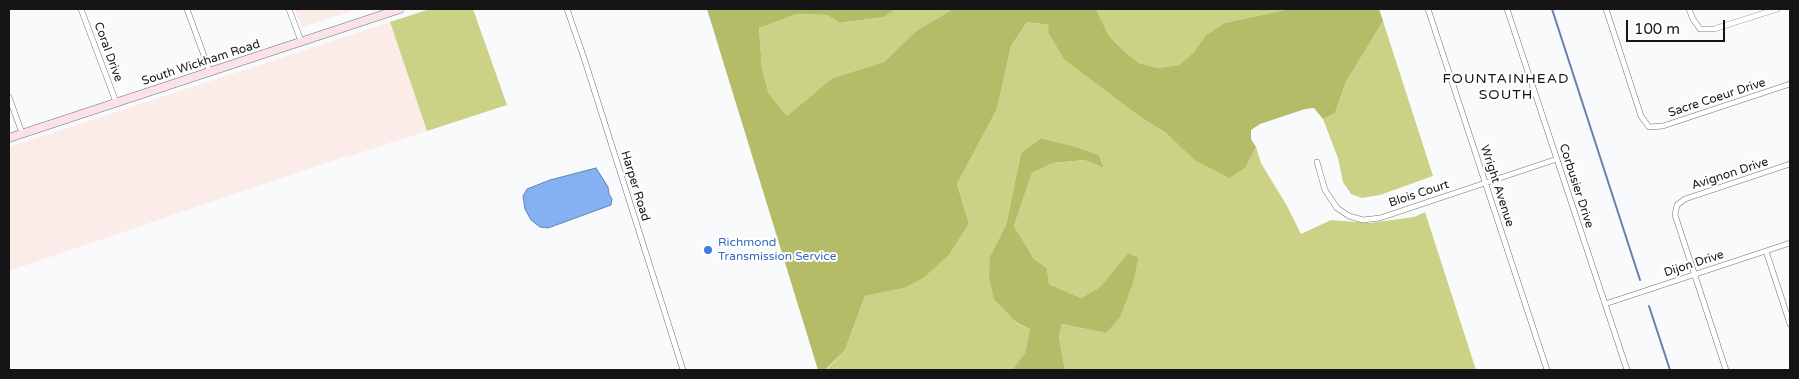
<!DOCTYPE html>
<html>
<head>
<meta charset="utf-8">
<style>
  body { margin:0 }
  #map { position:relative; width:1799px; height:379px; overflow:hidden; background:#f9fafc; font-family:"Varela Round",sans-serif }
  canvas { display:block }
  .frame { position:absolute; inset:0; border:10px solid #151516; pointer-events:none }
  .scale { position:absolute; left:1626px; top:20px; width:99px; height:22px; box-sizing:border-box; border:2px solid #151516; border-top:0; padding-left:6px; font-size:15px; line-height:18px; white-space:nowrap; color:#151516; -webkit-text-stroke:4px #fff; paint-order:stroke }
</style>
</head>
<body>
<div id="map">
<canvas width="1799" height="379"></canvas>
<div class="frame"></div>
<div class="scale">100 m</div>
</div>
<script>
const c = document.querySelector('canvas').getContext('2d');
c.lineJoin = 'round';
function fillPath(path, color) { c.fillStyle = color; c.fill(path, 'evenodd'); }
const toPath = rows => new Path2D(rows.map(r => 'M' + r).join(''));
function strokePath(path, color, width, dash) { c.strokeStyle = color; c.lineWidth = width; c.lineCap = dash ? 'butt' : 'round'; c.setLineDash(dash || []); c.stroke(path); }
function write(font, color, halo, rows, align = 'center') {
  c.font = font + ' "Varela Round",sans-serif'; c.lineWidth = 4; c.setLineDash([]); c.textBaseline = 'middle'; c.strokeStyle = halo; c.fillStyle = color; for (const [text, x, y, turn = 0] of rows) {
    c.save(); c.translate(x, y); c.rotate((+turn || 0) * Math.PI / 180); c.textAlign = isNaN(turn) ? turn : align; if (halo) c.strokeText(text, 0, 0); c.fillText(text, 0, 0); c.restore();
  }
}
fillPath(toPath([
  [295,9,359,9,302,27],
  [390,22,427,131,347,157,343,157,9,271,9,147]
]), '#fcece9');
fillPath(toPath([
  [430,9,473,9,507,105,427,131,390,22],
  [896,9,953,9,916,31,884,62,832,78,787,116,769,94,762,69,759,28,797,14,827,15,841,23,884,17],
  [1096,9,1290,9,1224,23,1205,36,1194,52,1179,65,1158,68,1139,63,1125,52,1109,36],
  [1383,21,1433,176,1380,195,1362,198,1351,194,1343,182,1338,158,1323,119,1335,113,1346,82],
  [1027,22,1049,25,1122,101,1142,118,1166,133,1193,159,1246,167,1256,147,1261,163,1287,206,1301,234,1331,220,1370,223,1414,217,1425,212,1476,370,1065,370,1059,337,1062,324,1106,333,1128,253,1100,287,1081,298,1049,284,1047,268,1034,259,1014,226,1032,173,1053,163,1086,160,1104,168,1099,155,1073,146,1041,138,1021,153,1006,225,990,256,1016,323,1030,329,1025,353,1012,370,826,370,845,350,865,296,904,288,949,255,969,224,957,184,997,109,1011,46]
]), '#cbd285');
fillPath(toPath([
  [707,9,896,9,884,17,840,23,827,15,797,14,759,28,762,69,769,94,787,116,832,78,884,62,916,31,953,9,1096,9,1109,36,1125,52,1139,63,1158,68,1179,65,1194,52,1205,36,1224,23,1290,9,1379,9,1383,21,1346,82,1335,113,1323,119,1314,108,1305,109,1260,124,1251,130,1251,139,1256,147,1246,167,1229,178,1193,159,1166,133,1142,118,1064,59,1048,32,1049,25,1027,22,1011,46,997,109,957,184,969,224,949,255,923,278,904,288,865,296,845,350,825,370,818,370],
  [1041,138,1073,146,1099,155,1104,168,1085,160,1053,163,1032,173,1014,226,1034,259,1047,268,1049,284,1081,298,1100,287,1128,253,1138,258,1134,280,1120,317,1106,333,1062,324,1059,337,1065,370,1012,370,1025,353,1030,329,1017,323,994,299,989,277,990,256,1006,225,1021,153]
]), '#b5bc68');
const water = toPath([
  [596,168,608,187,609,194,612,199,611,205,548,228,540,227,531,220,525,209,523,196,527,189,550,180,596,168]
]);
fillPath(water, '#85b0f2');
strokePath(water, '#6382b0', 1);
strokePath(toPath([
  [1552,9,1640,280],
  [1649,306,1670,370]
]), '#6382b0', 2);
const street = toPath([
  [81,9,116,102],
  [187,9,210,72],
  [289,9,301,41],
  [567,9,585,61,683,370],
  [1428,9,1547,370],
  [1507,9,1627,370],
  [1606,9,1641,116,1649,127,1663,126,1790,84],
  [1689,9,1693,19,1700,29,1714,29,1777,9],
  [9,97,22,133],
  [1317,162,1325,190,1337,208,1349,216,1363,220,1380,218,1557,159],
  [1766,251,1790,324],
  [1605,304,1790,243],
  [1726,370,1675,215,1677,205,1685,199,1790,164]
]);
const secondary = toPath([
  [9,138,400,9]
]);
strokePath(street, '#727374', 6);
strokePath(secondary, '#727374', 9);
strokePath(street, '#fff', 5);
strokePath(secondary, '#fbe2e9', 8);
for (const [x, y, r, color] of [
  [708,250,5,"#3f7fe0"]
]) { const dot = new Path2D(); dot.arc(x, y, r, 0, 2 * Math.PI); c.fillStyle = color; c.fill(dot); strokePath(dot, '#fff', 2); }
write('12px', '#151516', '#fff', [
  ["Coral Drive",108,52,70],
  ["South Wickham Road",201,63,-18],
  ["Sacre Coeur Drive",1717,98,-18],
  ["Avignon Drive",1730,174,-18],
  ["Harper Road",635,186,73],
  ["Wright Avenue",1497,186,72],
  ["Corbusier Drive",1576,186,72],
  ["Blois Court",1419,194,-18],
  ["Dijon Drive",1694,264,-18]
]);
write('12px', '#366cbe', '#fff', [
  ["Richmond",718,243],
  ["Transmission Service",718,257]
], 'left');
c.letterSpacing = '1px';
write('14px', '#151516', '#fff', [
  ["FOUNTAINHEAD",1506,79],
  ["SOUTH",1506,95]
]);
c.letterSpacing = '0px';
</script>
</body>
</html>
